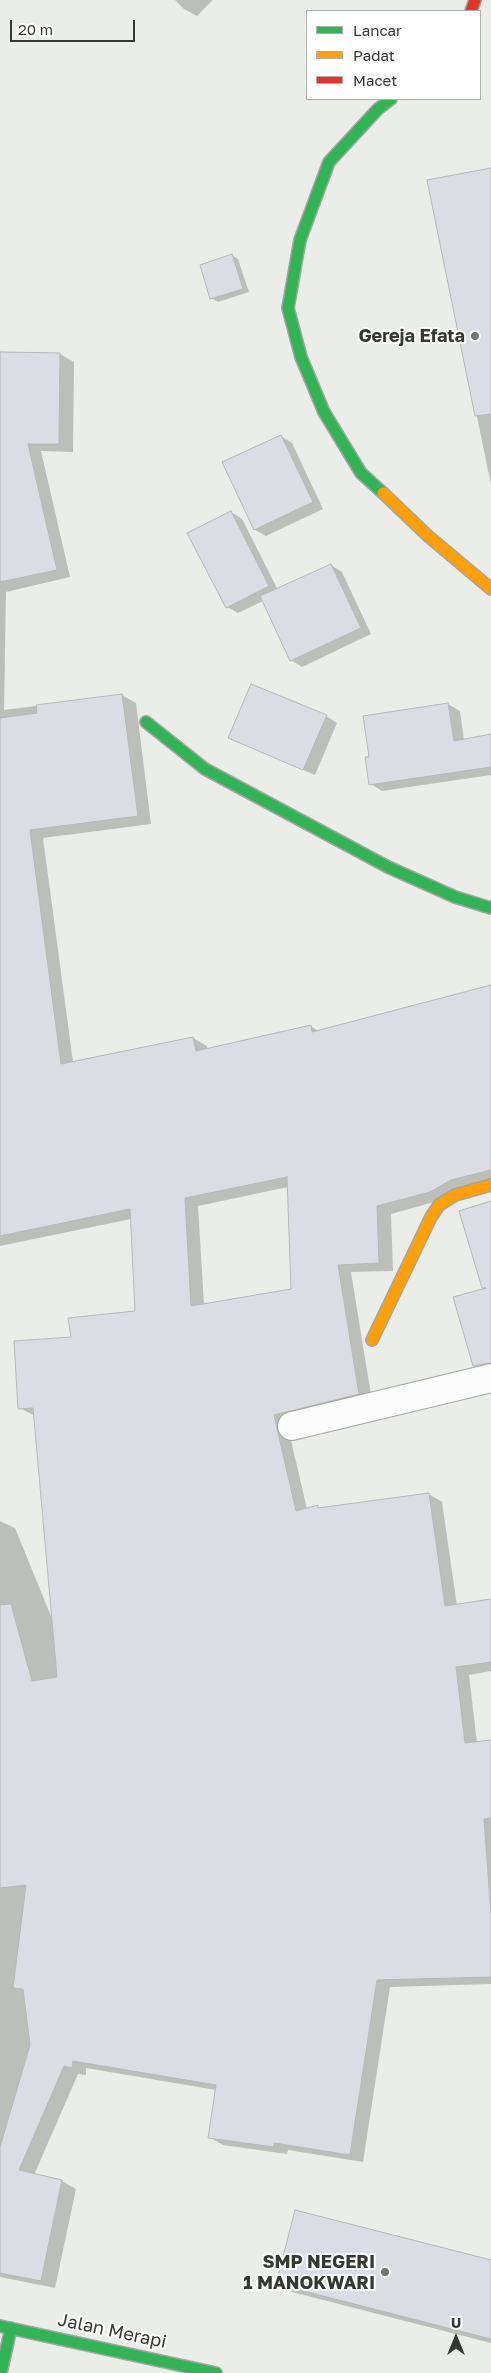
<!DOCTYPE html>
<html>
<head>
<meta charset="utf-8">
<style>
  body { margin:0 }
  #map { position:relative; width:491px; height:2373px; overflow:hidden; background:#ebeee8; font-family:"Golos Text",sans-serif }
  canvas { display:block }
  .legend { position:absolute; left:306px; top:10px; width:175px; height:90px; box-sizing:border-box; background:#fff; border:1px solid #afafad; margin:0; padding:6px 9px; list-style:none; font-size:15px; color:#363833 }
  .legend li { display:flex; align-items:center; gap:10px; height:25px }
  .legend b { width:25px; border:1px solid #afafad }
  .north { position:absolute; left:431px; top:2313px; width:50px; height:50px; -webkit-text-stroke:4px #fff; paint-order:stroke; rotate:0deg; font-size:14px; font-weight:700; line-height:20px; text-align:center; color:#363833 }
  .north::after { content:''; display:block; margin:auto; width:18px; height:22px; background:#363833; clip-path:polygon(50% 0,100% 100%,50% 72%,0 100%) }
  .scale { position:absolute; left:10px; top:20px; width:125px; height:22px; box-sizing:border-box; border:2px solid #363833; border-top:0; padding-left:6px; font-size:15px; line-height:18px; white-space:nowrap; color:#363833; -webkit-text-stroke:4px #fff; paint-order:stroke }
</style>
</head>
<body>
<div id="map">
<canvas width="491" height="2373"></canvas>
<ul class="legend">
<li><b style="height:6px;background:#30b455"></b>Lancar</li>
<li><b style="height:6px;background:#ff9f0a"></b>Padat</li>
<li><b style="height:6px;background:#e5322d"></b>Macet</li>
</ul>
<div class="north">U</div>
<div class="scale">20 m</div>
</div>
<script>
const c = document.querySelector('canvas').getContext('2d');
c.lineJoin = 'round';
function fillPath(path, color) { c.fillStyle = color; c.fill(path, 'evenodd'); }
const toPath = rows => new Path2D(rows.map(r => 'M' + r).join(''));
function strokePath(path, color, width, dash) { c.strokeStyle = color; c.lineWidth = width; c.lineCap = dash ? 'butt' : 'round'; c.setLineDash(dash || []); c.stroke(path); }
function write(font, color, halo, rows, align = 'center') {
  c.font = font + ' "Golos Text",sans-serif'; c.lineWidth = 4; c.setLineDash([]); c.textBaseline = 'middle'; c.strokeStyle = halo; c.fillStyle = color; for (const [text, x, y, turn = 0] of rows) {
    c.save(); c.translate(x, y); c.rotate((+turn || 0) * Math.PI / 180); c.textAlign = isNaN(turn) ? turn : align; if (halo) c.strokeText(text, 0, 0); c.fillText(text, 0, 0); c.restore();
  }
}
fillPath(toPath([
  [175,0,213,0,197,16,184,9],
  [491,169,491,485,429,181],
  [232,255,238,259,249,292,218,302,211,298],
  [0,353,60,354,74,362,73,452,41,451,70,577,6,592,4,710,122,695,136,703,151,824,43,838,73,1062,193,1038,207,1046,207,1049,310,1026,319,1031,491,986,491,1180,445,1199,391,1214,393,1271,351,1272,372,1401,287,1423,307,1509,317,1506,322,1509,429,1494,442,1502,457,1606,491,1601,491,1671,469,1675,477,1743,491,1741,491,1984,390,1987,363,2162,288,2150,287,2154,223,2145,209,2137,216,2090,86,2068,86,2075,78,2074,34,2175,62,2181,76,2189,55,2288,0,2277,0,1521,15,1528,53,1621,35,1416,20,1408,72,1338,136,1312,131,1219,0,1246],
  [288,1187,293,1290,204,1305,198,1206],
  [281,436,292,443,323,509,266,536,254,529],
  [231,512,242,519,278,590,331,565,342,572,371,634,302,667,291,660,263,601,238,613,227,607],
  [448,704,460,711,464,740,491,735,491,777,491,775,382,791,371,784,370,758],
  [326,716,337,723,315,775,229,738],
  [491,1201,491,1373,488,1373,474,1365,484,1290,461,1212],
  [491,2262,491,2343,292,2292,278,2283]
]), '#0003');
const building = toPath([
  [491,168,491,414,475,416,427,180,491,168],
  [232,254,243,289,210,299,200,265,232,254],
  [0,352,60,353,59,444,28,444,57,570,0,582,0,352],
  [281,435,313,502,254,530,222,462,281,435],
  [231,511,269,586,226,608,187,533,231,511],
  [331,564,361,628,290,661,260,596,331,564],
  [251,684,327,715,303,770,228,738,251,684],
  [122,694,138,816,30,830,61,1064,193,1037,196,1051,311,1025,312,1032,491,985,491,1170,451,1180,430,1192,377,1206,379,1263,338,1265,359,1394,274,1415,296,1511,318,1505,318,1508,429,1493,445,1606,491,1599,491,1662,456,1667,465,1743,491,1740,491,1818,484,1819,491,1914,491,1977,377,1980,350,2155,274,2143,274,2147,208,2138,216,2085,73,2061,72,2068,64,2066,19,2170,62,2180,41,2281,0,2273,0,2147,30,2045,23,1989,13,1988,26,1885,0,1888,0,1605,11,1604,32,1681,57,1677,33,1408,18,1409,14,1341,71,1337,68,1318,135,1311,130,1209,0,1236,0,718,37,713,36,705,122,694],
  [287,1177,291,1289,191,1306,185,1198,287,1177],
  [448,703,454,741,491,734,491,767,369,785,365,757,369,757,363,716,448,703],
  [491,1201,491,1363,473,1366,453,1297,486,1288,482,1288,459,1211,491,1201],
  [295,2210,491,2260,491,2339,276,2284,295,2210]
]);
fillPath(building, '#dcdde4');
strokePath(building, '#b6b7b7', 1);
const street = toPath([
  [292,1426,491,1378]
]);
const fast = toPath([
  [383,493,361,473,324,412,301,357,288,308,300,240,329,162,378,109,391,99],
  [146,722,205,769,388,867,455,897,491,908],
  [0,2326,216,2373],
  [1,2373,11,2328]
]);
const slow = toPath([
  [383,493,428,536,491,589],
  [372,1340,431,1217,439,1205,455,1195,491,1185]
]);
const jam = toPath([
  [471,11,475,0]
]);
strokePath(street, '#a3a5a0', 30);
strokePath(fast, '#a3a5a0', 14);
strokePath(slow, '#a3a5a0', 14);
strokePath(jam, '#a3a5a0', 14);
strokePath(street, '#fcfcfc', 28);
strokePath(fast, '#30b455', 11);
strokePath(slow, '#ff9f0a', 11);
strokePath(jam, '#e5322d', 11);
for (const [x, y, r, color] of [
  [475,336,5,"#757872"],
  [385,2272,5,"#757872"]
]) { const dot = new Path2D(); dot.arc(x, y, r, 0, 2 * Math.PI); c.fillStyle = color; c.fill(dot); strokePath(dot, '#fff', 2); }
write('bold 18px', '#363833', '#fff', [
  ["Gereja Efata",465,336],
  ["SMP NEGERI",375,2262],
  ["1 MANOKWARI",375,2283]
], 'right');
write('18px', '#363833', '#fff', [
  ["Jalan Merapi",112,2331,12]
]);
</script>
</body>
</html>
